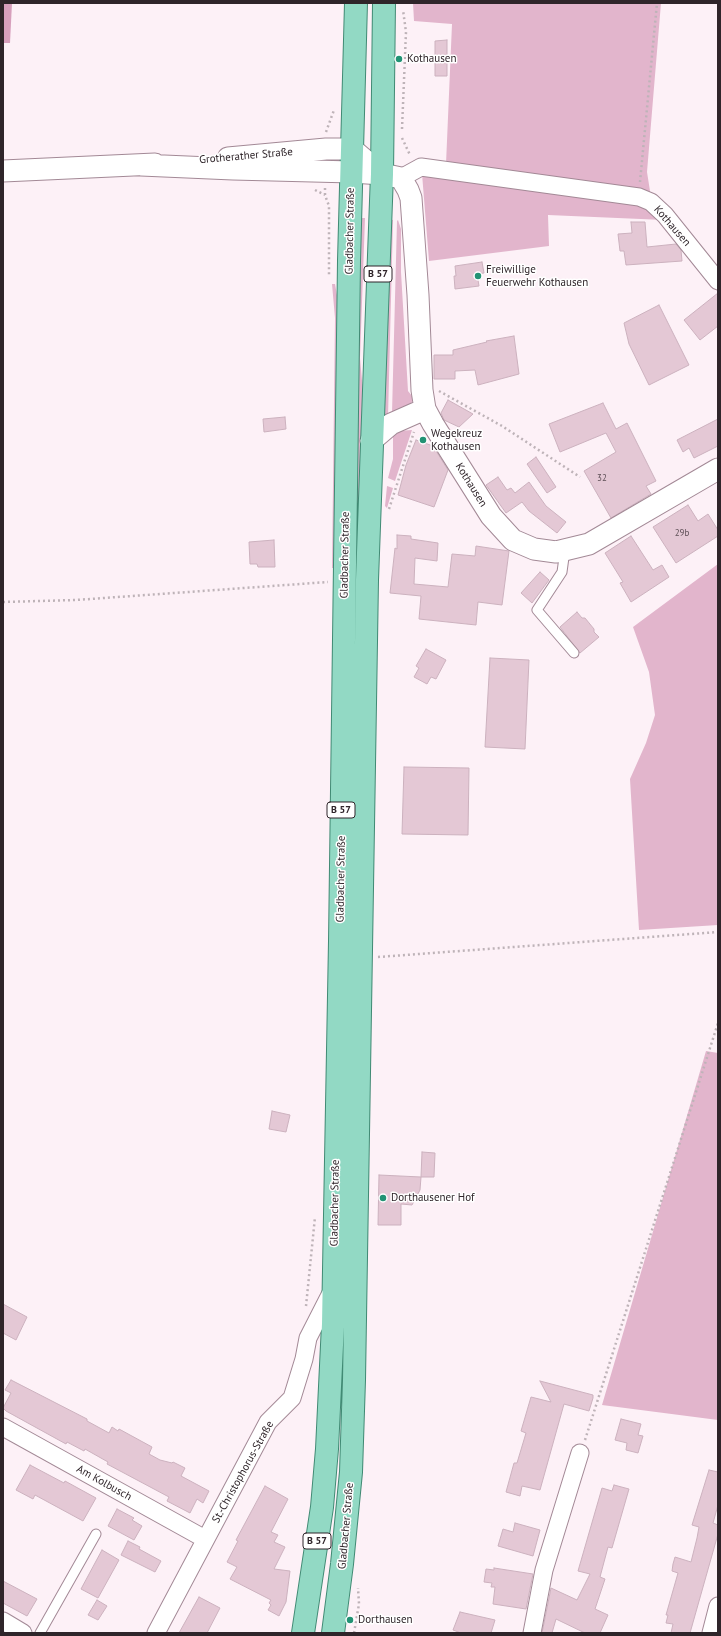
<!DOCTYPE html>
<html>
<head>
<meta charset="utf-8">
<style>
  body { margin:0 }
  #map { position:relative; width:721px; height:1636px; overflow:hidden; background:#fdf1f7; font-family:"PT Sans",sans-serif }
  canvas { display:block }
  .frame { position:absolute; inset:0; border:4px solid #2f252a; pointer-events:none }
</style>
</head>
<body>
<div id="map">
<canvas width="721" height="1636"></canvas>
<div class="frame"></div>
</div>
<script>
const c = document.querySelector('canvas').getContext('2d');
c.lineJoin = 'round';
function fillPath(path, color) { c.fillStyle = color; c.fill(path, 'evenodd'); }
const toPath = rows => new Path2D(rows.map(r => 'M' + r).join(''));
function strokePath(path, color, width, dash) { c.strokeStyle = color; c.lineWidth = width; c.lineCap = dash ? 'butt' : 'round'; c.setLineDash(dash || []); c.stroke(path); }
function write(font, color, halo, rows, align = 'center') {
  c.font = font + ' "PT Sans",sans-serif'; c.lineWidth = 3; c.setLineDash([]); c.textBaseline = 'middle'; c.strokeStyle = halo; c.fillStyle = color; for (const [text, x, y, turn = 0] of rows) {
    c.save(); c.translate(x, y); c.rotate((+turn || 0) * Math.PI / 180); c.textAlign = isNaN(turn) ? turn : align; if (halo) c.strokeText(text, 0, 0); c.fillText(text, 0, 0); c.restore();
  }
}
fillPath(toPath([
  [413,3,661,3,647,172,650,191,647,205,664,220,548,215,549,246,429,261,421,161,446,164,452,24,414,21],
  [358,218,365,218,360,358,363,392,363,433,360,517,357,518,356,517],
  [389,219,393,220,388,417,382,412],
  [398,220,401,229,401,272,408,391,412,396,412,402,403,410,392,413,397,221],
  [332,284,335,284,339,306,336,568,332,568,335,318],
  [412,430,395,481,388,478,393,459,393,436,398,431],
  [387,486,393,488,387,508,385,506],
  [718,564,718,925,639,930,630,779,646,743,655,715,649,672,633,627],
  [706,1051,718,1053,718,1420,602,1405]
]), '#e2b5cc');
fillPath(toPath([
  [3,3,12,3,10,43,3,43]
]), '#d79fbc');
const building = toPath([
  [447,40,447,76,435,76,435,41,447,40],
  [631,222,645,222,647,247,676,244,681,250,682,261,626,265,624,251,620,251,618,234,632,233,631,222],
  [482,262,484,273,477,274,479,286,455,289,454,276,456,276,455,266,482,262],
  [718,293,718,326,700,340,684,320,718,293],
  [659,305,689,365,649,385,629,344,624,323,659,305],
  [514,336,519,374,478,385,475,370,455,371,455,379,434,379,434,355,453,355,453,350,487,342,486,341,514,336],
  [448,400,473,414,459,427,444,420,441,413,448,400],
  [603,403,616,429,627,423,656,481,646,486,651,494,611,518,584,471,616,452,606,433,560,452,549,424,603,403],
  [285,417,286,429,264,432,263,419,285,417],
  [718,419,718,446,694,458,689,448,683,452,677,440,718,419],
  [416,440,433,446,448,470,434,507,398,495,406,465,416,440],
  [536,457,556,487,547,493,527,464,536,457],
  [498,477,507,490,511,488,515,493,529,482,546,506,566,522,557,533,529,511,522,502,506,513,486,485,498,477],
  [688,505,698,521,708,514,718,530,718,536,676,563,653,527,688,505],
  [397,535,411,536,411,539,438,543,437,561,415,558,414,584,448,587,452,554,475,556,476,546,509,551,502,605,478,602,476,625,419,619,421,596,390,593,395,548,397,549,397,535],
  [631,536,653,570,662,565,669,577,631,602,620,583,623,582,605,553,631,536],
  [274,540,275,567,258,567,257,564,250,564,249,542,274,540],
  [540,572,549,580,532,603,521,593,540,572],
  [577,612,582,618,585,618,594,629,594,632,599,637,580,653,560,627,577,612],
  [426,649,446,660,436,679,431,677,427,684,414,677,419,668,416,666,426,649],
  [490,658,529,660,525,749,485,747,490,658],
  [404,767,469,768,468,835,402,834,404,767],
  [272,1111,290,1115,286,1132,269,1129,272,1111],
  [422,1152,435,1153,434,1177,421,1177,422,1152],
  [379,1175,421,1177,420,1190,412,1205,401,1204,401,1225,378,1225,379,1175],
  [3,1304,27,1317,16,1340,3,1333,3,1304],
  [11,1380,87,1419,87,1421,109,1433,112,1427,118,1431,119,1429,152,1447,149,1454,160,1460,172,1463,173,1462,185,1468,181,1476,209,1491,203,1503,197,1499,190,1513,167,1501,169,1497,107,1464,108,1462,85,1449,84,1451,67,1442,66,1444,6,1411,3,1408,11,1393,5,1390,11,1380],
  [540,1381,593,1395,593,1398,589,1411,564,1404,540,1490,522,1486,520,1496,506,1492,514,1463,517,1463,526,1433,521,1431,531,1397,551,1402,540,1381],
  [621,1419,641,1424,638,1435,643,1436,638,1453,626,1450,627,1443,615,1440,621,1419],
  [30,1465,64,1483,65,1481,96,1498,83,1521,35,1495,33,1499,16,1490,30,1465],
  [709,1470,718,1472,718,1505,713,1523,718,1525,718,1534,690,1633,671,1633,673,1624,666,1623,668,1615,666,1615,678,1573,672,1571,673,1564,675,1557,691,1562,697,1538,699,1527,692,1525,709,1470],
  [614,1485,629,1489,612,1548,608,1547,600,1577,605,1579,595,1609,608,1615,600,1633,585,1633,556,1619,552,1633,542,1633,551,1588,577,1600,590,1574,578,1571,602,1488,612,1491,614,1485],
  [265,1486,288,1499,271,1532,278,1535,274,1542,285,1547,274,1569,290,1571,286,1602,279,1616,268,1610,271,1605,269,1603,271,1600,230,1579,237,1567,227,1562,238,1541,236,1540,265,1486],
  [117,1509,134,1518,132,1520,142,1526,134,1540,108,1526,117,1509],
  [515,1523,540,1530,533,1556,498,1546,503,1529,513,1532,515,1523],
  [128,1541,140,1547,139,1549,161,1561,155,1572,121,1555,128,1541],
  [102,1550,119,1560,98,1598,81,1589,102,1550],
  [494,1568,533,1574,526,1609,493,1604,495,1587,491,1587,492,1583,484,1582,486,1569,494,1570,494,1568],
  [3,1581,37,1599,27,1616,3,1603,3,1581],
  [199,1597,220,1608,207,1633,179,1633,199,1597],
  [97,1600,107,1606,98,1620,88,1615,97,1600],
  [460,1612,495,1620,491,1633,461,1633,453,1630,460,1612]
]);
fillPath(building, '#e4c8d5');
strokePath(building, '#ccb1be', 1);
const service = toPath([
  [565,550,562,572,537,610,574,653],
  [40,1633,96,1534]
]);
const minor = toPath([
  [401,178,421,167,639,197,651,202,665,215,718,281],
  [3,1427,205,1539],
  [3,1621,23,1633],
  [156,1633,268,1422,292,1398,304,1359,308,1338,333,1289],
  [532,1633,544,1570,580,1453],
  [711,1633,718,1606]
]);
const tertiary = toPath([
  [228,158,326,149,352,149,366,161],
  [141,165,233,169,352,172,382,174,401,178,408,190,411,198,418,295,422,390,425,409,433,424,491,516,513,540,534,549,556,552,589,544,718,469],
  [3,171,155,164],
  [371,441,391,424,425,409]
]);
const primary = toPath([
  [303,1633,322,1507,327,1449,333,1324,340,941,349,261,356,3],
  [333,1633,342,1564,351,1472,354,1380,367,580,382,174,384,3]
]);
strokePath(service, '#a38996', 11);
strokePath(minor, '#a38996', 19);
strokePath(tertiary, '#a38996', 23);
strokePath(primary, '#418a74', 24);
strokePath(toPath([
  [402,129,406,32,403,10],
  [326,132,334,110],
  [402,138,410,155],
  [640,182,657,3],
  [325,188,325,195,329,206,329,277],
  [315,190,325,195],
  [439,391,502,426,580,477],
  [389,509,414,432],
  [3,602,76,600,328,582],
  [378,957,718,932],
  [306,1306,315,1217],
  [585,1440,718,1023],
  [354,1633,359,1604,358,1588]
]), '#beb3b8', 2.5, [2, 3]);
strokePath(service, '#fff', 9);
strokePath(minor, '#fff', 17);
strokePath(tertiary, '#fff', 21);
strokePath(primary, '#92d9c4', 22);
for (const [x, y, r, color] of [
  [399,59,4,"#229274"],
  [478,276,4,"#229274"],
  [423,440,4,"#229274"],
  [383,1198,4,"#229274"],
  [350,1620,4,"#229274"]
]) { const dot = new Path2D(); dot.arc(x, y, r, 0, 2 * Math.PI); c.fillStyle = color; c.fill(dot); strokePath(dot, '#fff', 1.5); }
write('9px', '#5c4e55', null, [
  ["32",602,478],
  ["29b",682,533]
]);
for (const [x, y, w] of [
  [378,274,28],
  [341,810,28],
  [317,1541,28]
]) { const box = new Path2D(); box.roundRect(x - w / 2, y - 8, w, 16, 3); c.fillStyle = '#fff'; c.fill(box); strokePath(box, '#2f252a', 1); }
write('bold 10px', '#2f252a', null, [
  ["B 57",378,274],
  ["B 57",341,810],
  ["B 57",317,1541]
]);
write('11px', '#2f252a', '#fff', [
  ["Kothausen",407,59],
  ["Freiwillige",486,270],
  ["Feuerwehr Kothausen",486,283],
  ["Wegekreuz",431,434],
  ["Kothausen",431,447],
  ["Dorthausener Hof",391,1198],
  ["Dorthausen",358,1620]
], 'left');
write('11px', '#2f252a', '#fff', [
  ["Grotherather Straße",246,156,-5],
  ["Kothausen",672,226,49],
  ["Gladbacher Straße",350,231,-89],
  ["Kothausen",471,485,58],
  ["Gladbacher Straße",345,555,-89],
  ["Gladbacher Straße",341,879,-89],
  ["Gladbacher Straße",335,1203,-89],
  ["St.-Christophorus-Straße",243,1472,-61],
  ["Am Kolbusch",104,1483,29],
  ["Gladbacher Straße",346,1526,-85]
]);
</script>
</body>
</html>
